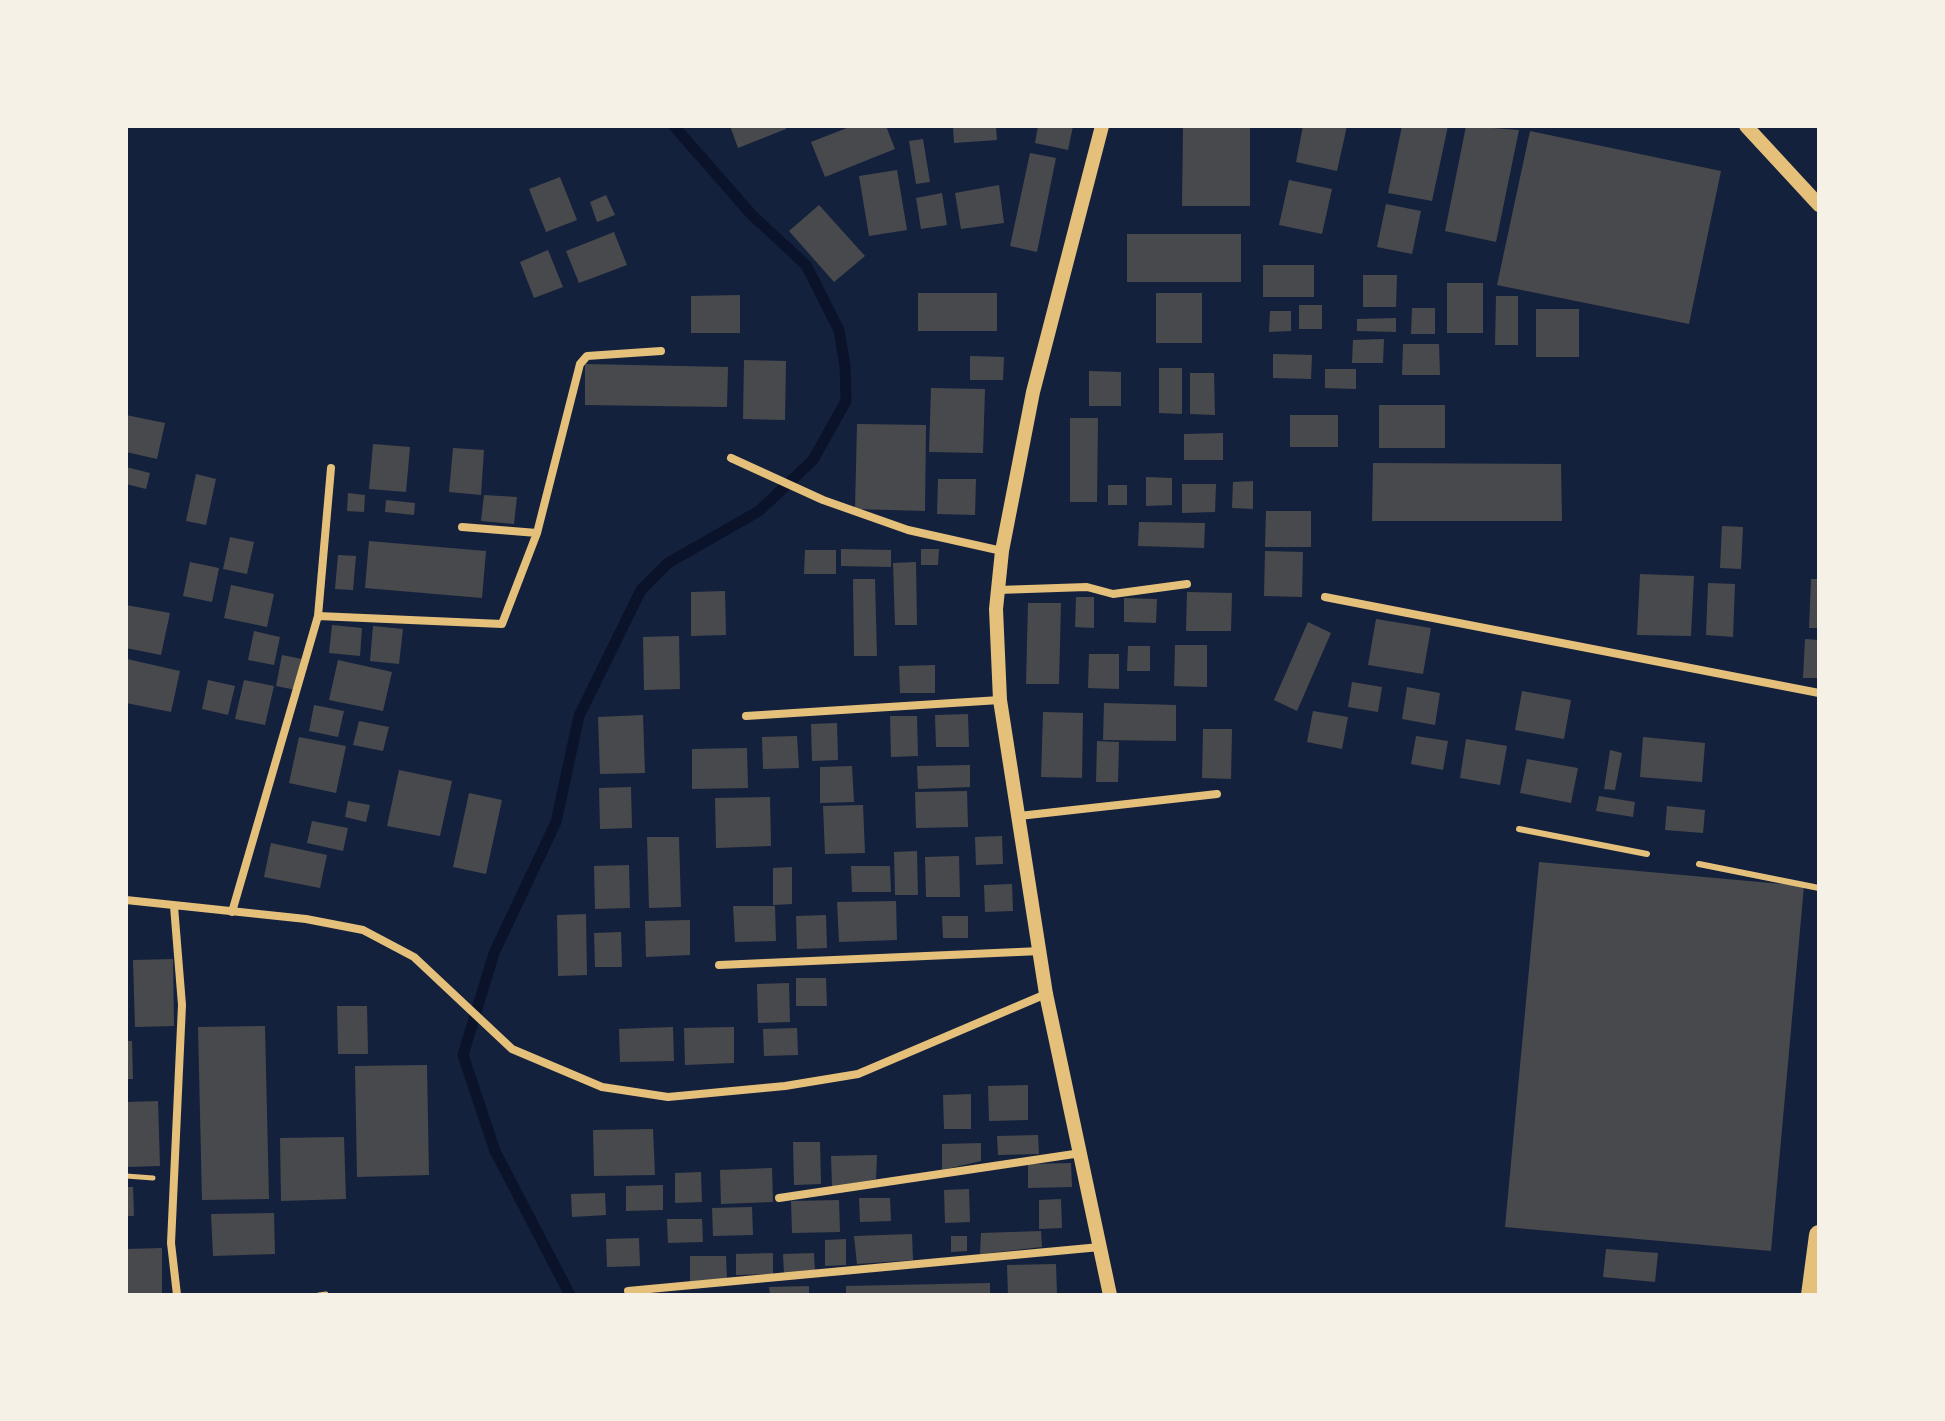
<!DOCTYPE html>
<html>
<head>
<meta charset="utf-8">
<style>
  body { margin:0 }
  #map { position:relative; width:1945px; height:1421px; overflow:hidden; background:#14213d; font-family:"PT Sans Narrow",sans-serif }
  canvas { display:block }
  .frame { position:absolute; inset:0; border:128px solid #f6f1e7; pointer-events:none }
</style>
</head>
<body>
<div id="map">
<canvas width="1945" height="1421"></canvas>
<div class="frame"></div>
</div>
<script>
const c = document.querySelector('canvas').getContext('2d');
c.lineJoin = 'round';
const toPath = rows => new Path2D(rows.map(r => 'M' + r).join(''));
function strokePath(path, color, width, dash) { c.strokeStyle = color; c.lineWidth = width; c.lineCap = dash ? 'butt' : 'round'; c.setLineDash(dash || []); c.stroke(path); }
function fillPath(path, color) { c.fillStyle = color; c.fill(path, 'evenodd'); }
strokePath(toPath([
  [570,1295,495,1151,463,1055,494,953,556,822,579,716,641,590,668,563,759,511,813,460,846,401,845,366,839,330,806,265,752,215,674,126]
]), '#0b132b', 11);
fillPath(toPath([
  [730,126,785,126,786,129,738,148],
  [852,126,886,126,895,149,825,177,811,142],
  [953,126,996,126,997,140,954,143],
  [1038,126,1073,126,1068,150,1035,143],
  [1183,126,1250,126,1250,206,1182,206],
  [1303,126,1347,126,1337,171,1296,162],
  [1402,126,1448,126,1432,201,1388,193],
  [1466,126,1519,130,1496,242,1445,231],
  [1530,131,1721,171,1689,324,1497,285],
  [923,139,930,182,916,184,909,141],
  [1030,153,1056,158,1037,252,1010,246],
  [897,170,907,230,869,236,859,176],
  [560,177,577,220,546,232,529,189],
  [1289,180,1332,189,1322,234,1279,225],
  [999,185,1004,223,961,229,955,193],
  [942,193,947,225,921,229,916,198],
  [606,195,615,215,597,222,590,202],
  [1386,204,1421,211,1412,254,1377,247],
  [819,205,865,256,834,282,789,231],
  [614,232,627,265,579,283,566,251],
  [1127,234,1241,234,1241,282,1127,282],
  [548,250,563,287,534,298,520,262],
  [1263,265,1314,265,1314,297,1263,297],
  [1363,275,1397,275,1396,307,1363,307],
  [1447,283,1483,283,1483,333,1447,333],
  [918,293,997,293,997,331,918,331],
  [1156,293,1202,293,1202,343,1156,343],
  [740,295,740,333,691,333,691,296],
  [1496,296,1518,296,1518,345,1495,345],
  [1299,305,1322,305,1322,329,1299,329],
  [1412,308,1435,308,1435,334,1411,334],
  [1536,309,1579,309,1579,357,1536,357],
  [1270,311,1291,311,1291,331,1269,332],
  [1396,318,1396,332,1357,331,1357,319],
  [1384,339,1383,363,1352,363,1353,340],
  [1403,344,1439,344,1440,375,1402,375],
  [1273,354,1312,355,1311,379,1273,378],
  [970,356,1004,357,1003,380,970,380],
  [744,360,786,361,785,420,743,419],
  [585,364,728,367,727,407,585,405],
  [1159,368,1182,368,1182,414,1159,413],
  [1325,369,1356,369,1356,389,1325,388],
  [1089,371,1121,372,1121,406,1089,406],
  [1190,373,1214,373,1215,415,1190,414],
  [931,388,985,389,983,453,929,452],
  [1379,405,1445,405,1445,448,1379,448],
  [126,415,165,423,157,459,126,452],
  [1290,415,1338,415,1338,447,1290,447],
  [1070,418,1098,418,1097,502,1070,502],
  [857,424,926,425,925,511,855,509],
  [1223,433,1223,460,1184,460,1184,434],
  [373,444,410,447,406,492,369,489],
  [453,448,484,450,481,495,449,492],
  [1373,463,1561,464,1562,521,1372,521],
  [126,467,150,473,146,489,126,484],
  [196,474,216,479,206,525,186,521],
  [1146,477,1172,478,1172,505,1146,506],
  [938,479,976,479,975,515,937,514],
  [1253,481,1253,509,1232,508,1233,482],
  [1182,484,1216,484,1215,512,1182,513],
  [1108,485,1127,485,1127,505,1108,505],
  [348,493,365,495,364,512,347,511],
  [484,495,517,497,514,524,481,521],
  [386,500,415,503,414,515,385,512],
  [1266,511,1311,511,1311,547,1265,547],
  [1139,522,1205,523,1204,548,1138,546],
  [1722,526,1743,527,1741,569,1720,568],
  [230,537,254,542,247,574,223,569],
  [369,541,486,551,482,598,365,588],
  [841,549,891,550,891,567,841,566],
  [921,549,939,549,938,565,921,565],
  [805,550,836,550,836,574,804,574],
  [1265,551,1303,552,1302,597,1264,596],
  [338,555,356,556,353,590,335,589],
  [190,562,219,568,212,602,183,596],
  [916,562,917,625,895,625,893,563],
  [1640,574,1694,576,1691,636,1637,635],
  [853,579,875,579,877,656,854,656],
  [1811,579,1819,579,1819,628,1809,628],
  [1708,583,1735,584,1733,637,1706,635],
  [231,585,274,594,267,627,224,618],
  [725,591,726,635,691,636,691,592],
  [1187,592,1232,593,1231,631,1186,631],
  [1076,597,1094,597,1094,628,1075,627],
  [1124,598,1157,599,1156,623,1124,622],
  [1028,603,1061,603,1059,684,1026,684],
  [126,605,170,613,161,655,126,648],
  [1376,619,1431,628,1423,674,1368,665],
  [1308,622,1331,633,1297,711,1274,700],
  [332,625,362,628,360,656,329,653],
  [373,626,403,629,399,664,370,661],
  [254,631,280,637,274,665,248,660],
  [679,636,680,689,644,690,643,637],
  [1805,639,1819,640,1819,678,1803,678],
  [1175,645,1207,645,1207,687,1174,686],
  [1128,646,1150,646,1150,671,1127,671],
  [1089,654,1119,654,1119,689,1088,688],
  [282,655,302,659,296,690,276,686],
  [127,659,180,671,171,712,126,703],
  [338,660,392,672,383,711,329,700],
  [935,665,935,693,900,693,899,666],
  [208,680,235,686,228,715,202,709],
  [244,680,274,686,265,725,235,719],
  [1352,682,1382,687,1378,712,1348,707],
  [1407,687,1440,693,1435,725,1402,719],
  [1522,691,1571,700,1564,739,1515,730],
  [1104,703,1176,705,1176,741,1103,740],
  [314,705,344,711,338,737,309,731],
  [1313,711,1348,717,1342,749,1307,742],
  [1043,712,1083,713,1082,778,1041,777],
  [968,714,969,747,936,747,935,715],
  [643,715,645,773,600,774,598,717],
  [890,716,917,716,918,756,891,757],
  [359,721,389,727,383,751,353,745],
  [837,723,838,760,812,761,811,724],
  [1203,729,1232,729,1231,779,1202,778],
  [797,736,799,768,763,769,762,737],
  [1416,736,1448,741,1443,770,1411,764],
  [299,737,346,746,336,793,289,783],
  [1643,737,1705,743,1702,782,1640,777],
  [1466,739,1507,746,1500,785,1460,778],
  [1097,741,1119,742,1118,782,1096,782],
  [747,748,748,788,692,789,692,749],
  [1610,750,1622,753,1615,790,1604,789],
  [1527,759,1578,768,1571,803,1520,793],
  [970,765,970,787,918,789,917,766],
  [852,766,854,802,820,803,820,767],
  [399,770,452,781,440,836,387,826],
  [631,787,632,828,600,829,599,788],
  [967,791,968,827,916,828,915,792],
  [469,793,502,800,486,874,453,867],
  [1599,796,1635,802,1633,817,1596,811],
  [770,797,771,846,716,848,715,798],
  [348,801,370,805,366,822,345,817],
  [863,805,865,853,825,854,823,806],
  [1667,806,1705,810,1703,833,1665,830],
  [312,821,348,828,343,851,307,843],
  [1002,836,1003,864,976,865,975,837],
  [647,837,679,837,681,907,649,908],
  [271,843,327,855,320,888,264,877],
  [917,851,918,895,895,895,894,852],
  [959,856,960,897,926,897,925,857],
  [1539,862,1804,886,1771,1251,1505,1227],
  [629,865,630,908,595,909,594,866],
  [851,866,890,866,891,892,852,892],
  [792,867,792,904,773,905,773,868],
  [1012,884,1013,911,985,912,984,885],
  [896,901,897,940,839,942,837,902],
  [733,906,775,906,776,941,735,942],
  [586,914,587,975,558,976,557,915],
  [826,915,827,948,797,949,796,916],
  [942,916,968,916,968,938,943,938],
  [690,920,690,955,646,957,645,921],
  [621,932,622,967,595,967,594,933],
  [173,959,174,1026,135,1027,133,960],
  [796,978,826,978,827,1006,796,1006],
  [789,983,790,1022,758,1023,757,984],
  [337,1006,367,1006,368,1054,338,1054],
  [265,1026,269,1199,202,1200,198,1027],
  [673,1027,674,1061,620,1062,619,1029],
  [734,1027,734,1063,685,1065,684,1028],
  [797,1028,798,1055,764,1056,763,1029],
  [126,1041,132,1041,133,1079,126,1079],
  [427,1065,429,1175,357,1177,355,1066],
  [1028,1085,1028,1120,989,1121,988,1086],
  [971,1094,971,1129,944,1129,943,1095],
  [158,1101,160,1166,126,1167,126,1102],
  [653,1129,655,1175,594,1176,593,1130],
  [1038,1135,1039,1154,998,1155,997,1136],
  [344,1137,346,1199,281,1201,280,1138],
  [793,1142,820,1142,821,1184,794,1185],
  [981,1143,981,1161,942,1170,942,1144],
  [877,1155,876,1179,832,1187,831,1156],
  [1071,1163,1072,1187,1028,1188,1028,1164],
  [772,1168,773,1202,721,1204,720,1170],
  [701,1172,702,1202,675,1203,675,1173],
  [663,1185,663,1210,626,1211,626,1186],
  [126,1187,133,1187,134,1216,126,1216],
  [969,1189,970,1222,945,1223,944,1190],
  [605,1193,606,1215,572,1217,571,1194],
  [859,1198,890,1198,891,1221,860,1222],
  [1061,1199,1062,1228,1039,1229,1039,1200],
  [839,1200,840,1232,792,1233,791,1201],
  [752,1207,753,1235,713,1236,712,1208],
  [274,1213,275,1254,213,1256,211,1214],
  [667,1219,702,1219,703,1242,668,1243],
  [1041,1231,1042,1247,980,1254,981,1233],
  [912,1234,913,1260,857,1264,854,1236],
  [951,1236,967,1236,967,1251,951,1252],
  [639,1238,640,1266,607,1267,606,1239],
  [846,1239,846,1265,825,1266,825,1240],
  [162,1248,162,1293,126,1294,126,1249],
  [1606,1249,1658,1253,1655,1282,1603,1277],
  [773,1253,773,1274,736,1275,736,1254],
  [814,1253,815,1273,784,1274,783,1254],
  [690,1256,726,1256,727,1280,690,1281],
  [1056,1264,1057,1295,1008,1295,1007,1265],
  [990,1283,990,1295,846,1295,846,1286],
  [809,1286,809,1295,770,1295,769,1287]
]), '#48494c');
strokePath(toPath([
  [126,1176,153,1178],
  [319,1295,326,1294]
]), '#e5c07b', 5);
strokePath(toPath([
  [1519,829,1647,854],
  [1699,864,1819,888]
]), '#e5c07b', 6);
strokePath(toPath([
  [731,458,823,500,908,530,1002,551],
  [462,527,537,533],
  [998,590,1087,587,1113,594,1187,584],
  [1325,597,1819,693],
  [318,616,502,624,537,533,580,364,587,356,661,351],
  [746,716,1000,700],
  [1019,816,1217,794],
  [126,900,306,919,363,930,414,957,512,1049,602,1087,668,1097,785,1086,858,1074,1046,994],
  [174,906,182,1005,171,1243,177,1295],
  [232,912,318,616,331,468],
  [719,965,1041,951],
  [779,1198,1081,1153],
  [628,1291,1100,1247]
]), '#e5c07b', 8);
strokePath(toPath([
  [1102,126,1033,392,1002,551,996,609,1000,700,1046,994,1110,1295],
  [1746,126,1819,205]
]), '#e5c07b', 14);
strokePath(toPath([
  [1811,1295,1819,1235]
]), '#e5c07b', 20);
</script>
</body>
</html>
